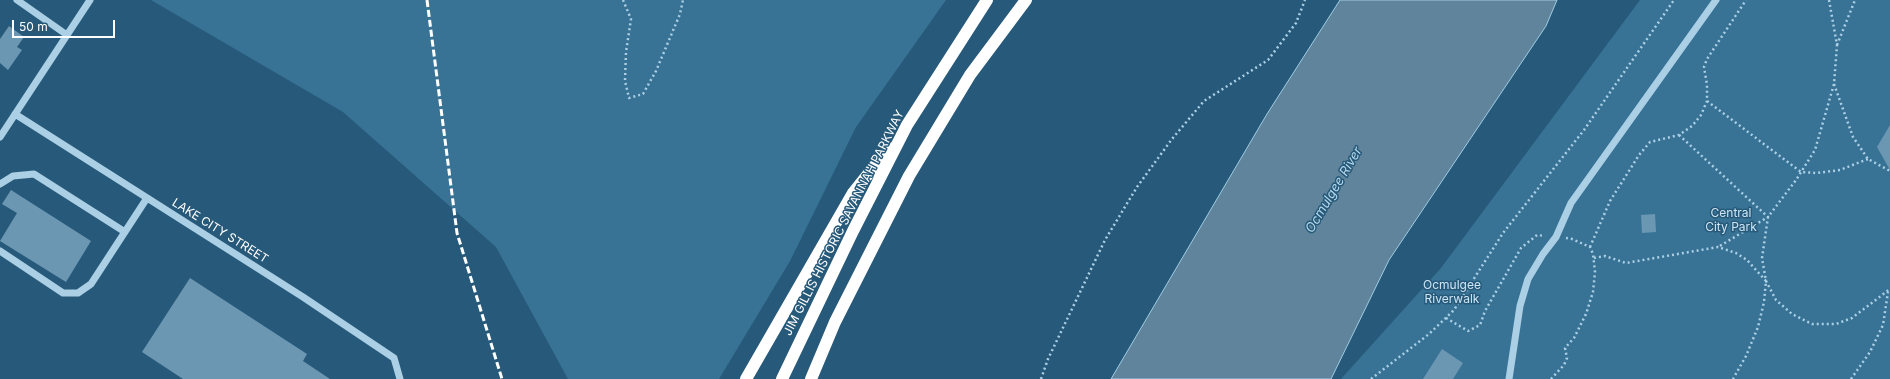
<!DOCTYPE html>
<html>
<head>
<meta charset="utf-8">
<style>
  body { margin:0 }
  #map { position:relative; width:1890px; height:379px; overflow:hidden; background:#275a7a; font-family:Inter,sans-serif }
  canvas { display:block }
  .scale { position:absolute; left:12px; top:20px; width:103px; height:18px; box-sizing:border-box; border:2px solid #fff; border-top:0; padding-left:5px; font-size:12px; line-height:14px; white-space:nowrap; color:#fff; -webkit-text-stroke:3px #275a7a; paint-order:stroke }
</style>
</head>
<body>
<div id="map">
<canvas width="1890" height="379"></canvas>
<div class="scale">50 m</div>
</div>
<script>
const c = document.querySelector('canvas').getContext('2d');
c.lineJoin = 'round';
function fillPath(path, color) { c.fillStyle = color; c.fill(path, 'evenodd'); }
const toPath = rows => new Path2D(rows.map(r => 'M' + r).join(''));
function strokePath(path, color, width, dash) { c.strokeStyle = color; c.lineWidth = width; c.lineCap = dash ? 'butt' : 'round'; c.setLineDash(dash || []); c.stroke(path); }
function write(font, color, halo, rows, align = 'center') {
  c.font = font + ' Inter,sans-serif'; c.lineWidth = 3; c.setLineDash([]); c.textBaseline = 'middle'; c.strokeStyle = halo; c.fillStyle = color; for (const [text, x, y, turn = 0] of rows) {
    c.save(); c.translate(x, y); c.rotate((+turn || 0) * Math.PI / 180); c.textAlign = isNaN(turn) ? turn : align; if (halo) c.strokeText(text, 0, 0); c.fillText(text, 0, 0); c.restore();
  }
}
fillPath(toPath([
  [151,0,946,0,856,127,790,261,719,379,568,379,496,247,343,112],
  [1640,0,1890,0,1890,379,1341,379,1441,268]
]), '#387396');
const water = toPath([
  [1340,0,1557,0,1546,26,1389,260,1331,379,1111,379,1267,114,1340,0]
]);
fillPath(water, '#60849b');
strokePath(water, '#9fcce4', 1);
fillPath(toPath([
  [9,26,24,37,17,47,22,50,8,70,0,63,0,39],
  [1890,125,1890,170,1877,147],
  [11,190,91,241,66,282,0,241,17,213,2,204],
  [1655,214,1656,232,1642,233,1641,215],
  [190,278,307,354,303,361,330,379,183,379,142,352],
  [1442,349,1463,363,1453,379,1423,379]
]), '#6b97b2');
strokePath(toPath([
  [623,0,631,19,626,52,625,81,629,98,643,94,656,71,680,14,683,0],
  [1829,0,1837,45,1834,84,1815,150,1796,180,1768,217,1762,258,1766,281,1776,300,1792,314,1812,324,1836,324,1852,318,1890,289],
  [1837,45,1855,0],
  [1834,84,1853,137,1868,159,1890,171],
  [1707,101,1801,172,1817,173,1840,170,1868,159],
  [1679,135,1768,217,1718,247],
  [1590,247,1610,201,1639,155,1650,142,1679,135,1692,126,1701,115,1707,101,1707,85,1704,67,1707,59,1746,0],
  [1594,258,1605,256,1626,263,1718,247,1736,253,1747,260,1766,281,1764,302,1758,327,1746,356,1733,379],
  [1446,318,1468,331,1480,325,1485,311,1521,248,1537,235,1545,236],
  [1041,379,1048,359,1105,240,1137,187,1172,139,1204,101,1268,60,1296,23,1305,0],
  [1371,379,1429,334,1454,310,1503,233,1584,130,1674,0],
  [1551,379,1564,365,1567,358,1565,348,1574,338,1586,314,1593,292,1595,272,1593,254,1590,247,1572,239,1566,238],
  [1851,379,1870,352,1883,325,1888,292]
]), '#abcfe4', 2.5, [2, 3]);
strokePath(toPath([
  [17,0,67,35],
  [15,114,303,297,394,358,400,379],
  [0,137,90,0],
  [0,184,13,176,34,174,125,232],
  [0,251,63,293,78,293,91,284,147,198],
  [1509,379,1520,306,1528,279,1543,254,1556,237,1571,203,1716,0]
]), '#abcfe4', 7);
strokePath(toPath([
  [746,379,853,193,889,148],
  [782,379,853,231,907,125,987,0],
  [811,379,835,322,909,176,970,75,1026,0]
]), '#fff', 12);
strokePath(toPath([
  [427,0,457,233,502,379]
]), '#fff', 3, [7, 3]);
write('12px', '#cde5f3', '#275a7a', [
  ["Central",1731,213],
  ["City Park",1731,227],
  ["Ocmulgee",1452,285],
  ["Riverwalk",1452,299]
]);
write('12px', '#fff', '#275a7a', [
  ["JIM GILLIS HISTORIC SAVANNAH PARKWAY",844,223,-63],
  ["LAKE CITY STREET",220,231,32]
]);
write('italic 13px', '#b6d8eb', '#275a7a', [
  ["Ocmulgee River",1334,190,-59]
]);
</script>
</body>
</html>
